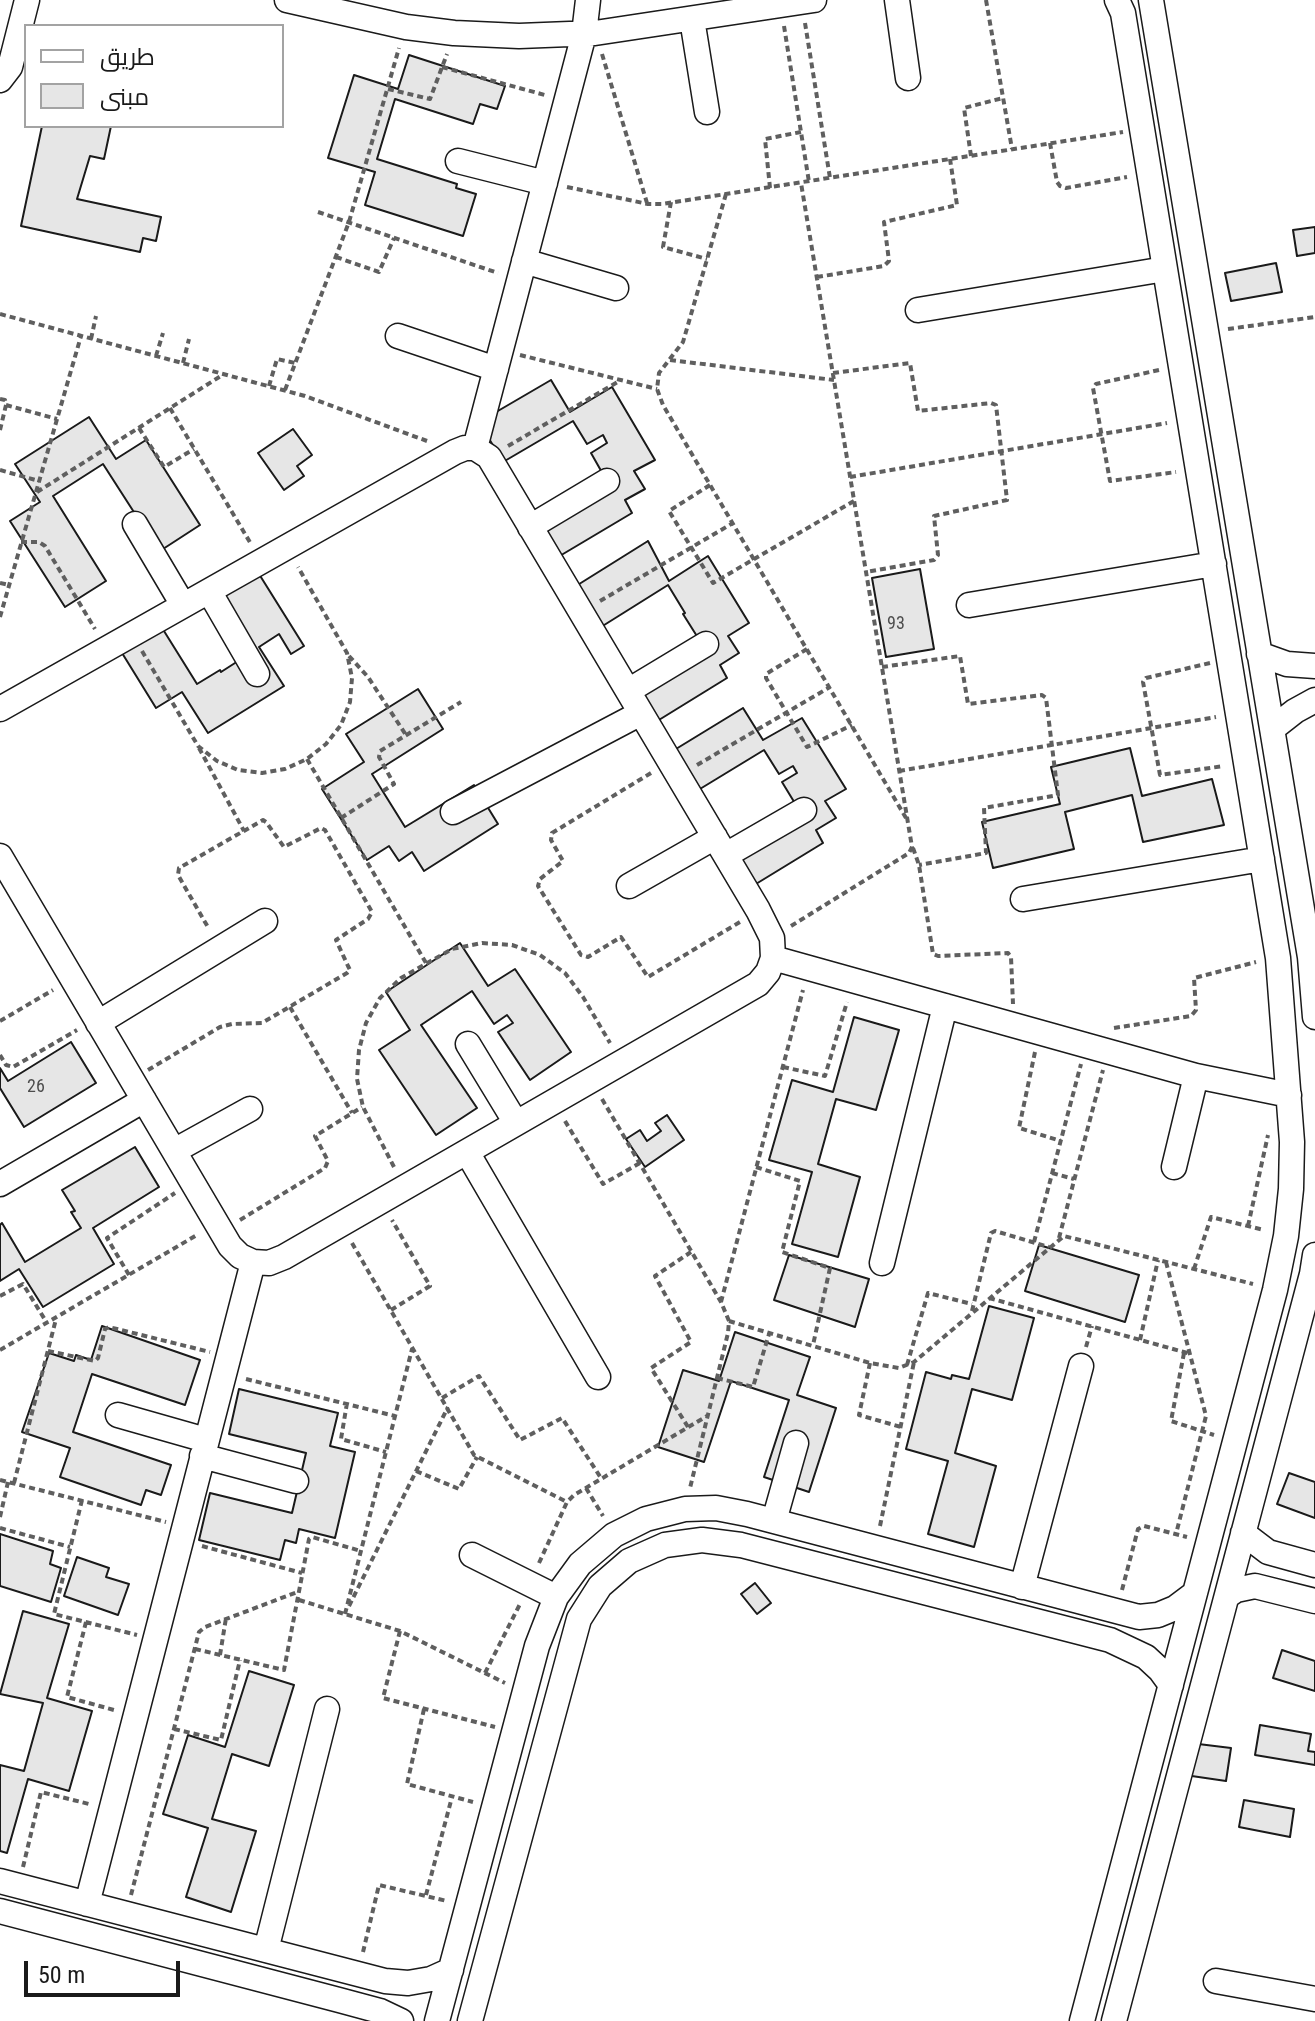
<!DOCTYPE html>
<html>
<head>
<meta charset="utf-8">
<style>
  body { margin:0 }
  #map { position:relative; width:1315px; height:2021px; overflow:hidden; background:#fff; font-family:"Roboto Condensed",Cairo,sans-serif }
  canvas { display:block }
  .legend { position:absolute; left:24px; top:24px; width:260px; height:104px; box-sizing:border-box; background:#fff; border:2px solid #a3a3a3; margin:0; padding:10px 14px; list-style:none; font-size:24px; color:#1a1a1a }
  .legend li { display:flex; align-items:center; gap:16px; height:40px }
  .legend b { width:40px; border:2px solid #a3a3a3 }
  .scale { position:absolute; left:24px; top:1961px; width:156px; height:36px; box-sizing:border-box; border:4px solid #1a1a1a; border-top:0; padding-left:10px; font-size:24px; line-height:28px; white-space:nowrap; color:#1a1a1a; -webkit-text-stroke:6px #fff; paint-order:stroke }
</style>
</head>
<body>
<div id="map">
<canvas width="1315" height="2021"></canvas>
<ul class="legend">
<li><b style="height:10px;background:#fff"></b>طريق</li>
<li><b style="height:22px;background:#e6e6e6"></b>مبنى</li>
</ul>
<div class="scale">50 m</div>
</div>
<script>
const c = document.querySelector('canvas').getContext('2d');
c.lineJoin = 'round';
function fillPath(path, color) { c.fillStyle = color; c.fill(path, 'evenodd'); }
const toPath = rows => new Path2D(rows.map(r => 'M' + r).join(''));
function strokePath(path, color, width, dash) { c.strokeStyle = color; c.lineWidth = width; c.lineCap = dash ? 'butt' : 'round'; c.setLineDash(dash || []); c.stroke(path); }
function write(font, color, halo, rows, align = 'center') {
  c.font = font + ' "Roboto Condensed",sans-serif'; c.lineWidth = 6; c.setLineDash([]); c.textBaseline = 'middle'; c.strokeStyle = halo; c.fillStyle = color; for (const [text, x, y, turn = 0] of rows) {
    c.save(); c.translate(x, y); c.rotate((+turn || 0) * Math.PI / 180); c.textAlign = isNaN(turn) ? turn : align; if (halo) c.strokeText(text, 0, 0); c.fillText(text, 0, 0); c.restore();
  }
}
const building = toPath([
  [409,55,505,86,497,109,480,104,473,124,395,99,377,159,457,184,456,188,476,194,463,236,365,205,375,172,328,158,354,75,398,89,409,55],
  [42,126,111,126,104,159,90,156,77,199,161,217,156,241,143,238,140,252,21,226,42,126],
  [1315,227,1315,253,1297,256,1293,230,1315,227],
  [1276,263,1282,292,1231,301,1225,273,1276,263],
  [551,380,570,412,612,387,655,460,634,471,645,489,625,500,632,513,558,557,534,517,604,476,591,453,607,443,603,435,587,444,573,421,503,462,479,422,551,380],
  [89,417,116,459,146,440,200,525,163,549,148,534,103,464,53,496,106,581,65,607,10,521,40,502,15,464,89,417],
  [293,429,312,455,297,466,304,476,284,490,258,453,293,429],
  [648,541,669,581,708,556,749,623,728,636,739,653,720,665,727,678,654,723,629,684,700,641,683,614,685,613,668,585,601,627,576,586,648,541],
  [249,558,304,646,291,654,279,634,259,647,284,686,208,733,182,692,156,708,114,640,154,615,197,684,220,670,221,672,249,654,208,584,249,558],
  [920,569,934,649,886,657,872,578,920,569],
  [418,689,443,729,372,774,405,827,474,785,498,824,424,871,412,852,399,861,389,846,367,860,322,789,364,762,346,734,418,689],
  [743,708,763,740,802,718,846,789,825,801,836,818,816,830,823,843,751,887,727,848,796,805,782,782,797,773,793,766,779,774,764,750,695,792,671,752,743,708],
  [1130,748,1142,796,1212,779,1224,825,1143,842,1132,795,1065,812,1074,849,993,868,982,822,1060,804,1051,767,1130,748],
  [460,943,488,986,515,969,571,1052,530,1080,498,1032,513,1023,507,1015,494,1024,472,991,421,1025,477,1108,436,1135,379,1050,410,1030,386,992,460,943],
  [854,1017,899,1030,876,1110,836,1099,818,1164,860,1177,838,1257,792,1244,812,1172,769,1160,792,1080,833,1092,854,1017],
  [71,1042,96,1083,24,1127,0,1088,0,1068,8,1081,71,1042],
  [667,1115,684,1140,645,1167,626,1139,640,1130,647,1141,661,1131,655,1123,667,1115],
  [135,1147,159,1187,93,1228,114,1264,43,1307,19,1269,0,1281,0,1225,2,1223,25,1262,81,1228,71,1212,75,1211,62,1190,135,1147],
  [1039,1245,1139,1275,1125,1322,1025,1291,1039,1245],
  [789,1255,869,1279,855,1327,774,1300,789,1255],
  [989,1306,1034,1318,1012,1400,972,1389,955,1453,996,1466,974,1547,928,1534,948,1461,906,1449,926,1372,951,1379,952,1375,969,1379,989,1306],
  [102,1326,200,1360,185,1405,92,1374,73,1432,171,1465,161,1495,146,1490,141,1505,60,1477,70,1448,22,1432,49,1353,74,1361,76,1355,91,1360,102,1326],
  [735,1332,810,1357,797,1395,836,1408,809,1492,764,1477,789,1400,731,1381,704,1462,658,1447,683,1370,719,1381,735,1332],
  [239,1389,338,1413,330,1446,355,1452,335,1538,299,1529,296,1543,285,1540,280,1560,199,1540,210,1493,292,1513,306,1453,229,1434,239,1389],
  [1289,1473,1315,1482,1315,1518,1277,1504,1289,1473],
  [0,1534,53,1551,50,1564,61,1568,51,1602,0,1586,0,1534],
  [77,1557,109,1568,106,1577,129,1584,118,1615,64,1596,77,1557],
  [755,1583,771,1603,757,1614,741,1594,755,1583],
  [23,1611,69,1624,47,1698,92,1711,69,1791,28,1779,7,1853,0,1851,0,1765,24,1771,43,1703,0,1694,23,1611],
  [1282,1650,1315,1661,1315,1691,1273,1678,1282,1650],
  [249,1671,294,1685,269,1766,232,1754,212,1819,256,1831,231,1912,186,1897,208,1828,163,1814,188,1735,225,1747,249,1671],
  [1260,1725,1311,1734,1308,1751,1315,1752,1315,1765,1255,1755,1260,1725],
  [1182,1742,1231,1748,1226,1781,1178,1774,1182,1742],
  [1244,1800,1294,1809,1290,1837,1239,1827,1244,1800]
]);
fillPath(building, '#e6e6e6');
strokePath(building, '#1a1a1a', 2);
const minor = toPath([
  [287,0,406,27,454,33,519,36,595,33,814,0],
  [897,0,908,78],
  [1151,0,1310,957,1315,1017],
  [692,19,707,112],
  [0,80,10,67,27,0],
  [458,161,545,183],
  [524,261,616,288],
  [918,310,1165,269],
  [398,336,496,369],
  [475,448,584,34,588,0],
  [135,524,183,605],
  [530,527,607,481],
  [209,591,257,674],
  [969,605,1214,564],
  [1259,654,1287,664,1315,666],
  [628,691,706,644],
  [0,709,455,452,465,448,475,448,489,457,758,910,772,938,773,958,768,972,758,984,284,1257,269,1263,253,1262,240,1256,230,1246,0,856],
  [1272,729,1295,711,1315,700],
  [453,812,641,713],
  [726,855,804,810],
  [629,886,715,837],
  [1023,899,1262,859],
  [773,958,1196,1076,1289,1095],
  [98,1023,265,921],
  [468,1044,516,1123],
  [174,1151,250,1109],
  [467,1152,598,1377],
  [1174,1167,1196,1076],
  [0,1184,144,1100],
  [882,1263,945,1006],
  [118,1415,206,1440],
  [202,1456,296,1481],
  [774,1521,796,1443],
  [1243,1533,1268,1552,1315,1565],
  [472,1555,556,1597],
  [1022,1587,1081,1366],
  [1227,1596,1236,1590,1255,1586,1315,1601],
  [0,1881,385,1981,408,1983,431,1979,451,1970],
  [87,1904,253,1262],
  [0,1911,339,2000,380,2011,401,2021],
  [266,1950,327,1709],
  [1216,1981,1315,1999],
  [437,2021,537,1646,556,1597,580,1564,614,1535,646,1519,685,1509,716,1508,747,1514,1139,1617,1158,1615,1175,1608,1195,1593],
  [470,2021,579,1619,600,1586,629,1561,665,1545,702,1540,741,1545,1110,1640,1146,1657,1160,1670,1171,1685],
  [1082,2021,1275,1290,1286,1236,1291,1189,1292,1142,1278,958,1123,13,1117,0],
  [1114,2021,1312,1274,1315,1255]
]);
strokePath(minor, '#1a1a1a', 27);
strokePath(toPath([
  [986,0,1012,149],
  [805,23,830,178],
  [784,26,809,182],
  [602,54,647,203],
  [442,67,545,95],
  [388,89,430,99,447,54],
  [1050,143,1057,182,1060,186,1066,188,1127,177],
  [971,156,964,108,1003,98],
  [567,187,648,204,662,204,1123,132],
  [770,188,765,139,801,132],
  [726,194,683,342,659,373,657,389,663,405,906,818],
  [671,202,663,247,707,259],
  [318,212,498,273],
  [336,257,379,272,394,238],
  [817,277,884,266,889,261,884,222,957,205,950,159],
  [0,314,305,396,427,441],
  [1228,329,1315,317],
  [91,339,96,316],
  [520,355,657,389],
  [156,356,163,333],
  [670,360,834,380],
  [183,363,189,339],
  [1159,370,1096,384,1093,388,1110,481,1176,472],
  [833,373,910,363,918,411,991,403,996,405,1007,500,934,516,938,555,934,560,866,572],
  [269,386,277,359,295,363],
  [285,390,349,222,399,48],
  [0,399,5,400,6,405,0,430],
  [6,405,57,419],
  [170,408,251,544],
  [139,428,164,467,194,449],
  [508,446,621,380],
  [0,470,39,481],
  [850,477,1167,423],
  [710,485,669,511,713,583,854,501],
  [37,492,224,374],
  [21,542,39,542,45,546,95,629],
  [0,583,9,585],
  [600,601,733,523],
  [0,617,81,336],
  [807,649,766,674,766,678,807,747,852,725],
  [142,651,198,746,217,761,238,770,262,773,285,769,307,759,326,744,341,725,350,702,352,678,347,653,298,567],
  [349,656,368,677,406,735],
  [1210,663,1146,678,1143,682,1160,775,1224,766],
  [882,667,960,656,968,704,1042,695,1046,698,1058,795,984,808,986,853,919,865],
  [199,748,244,831],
  [307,759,426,963],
  [697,765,830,687],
  [899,771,1216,717],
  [651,773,552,833,551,840,563,861,540,879,538,886,581,955,588,957,621,937,648,977,740,922],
  [341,818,394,784,379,757,380,751,461,702],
  [913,848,919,865,933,954,938,956,1008,953,1011,957,1013,1004],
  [791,926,909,853,912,847,801,183],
  [290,1007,352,1113],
  [0,1021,53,990],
  [1114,1028,1191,1016,1196,1010,1194,978,1256,962],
  [1035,1052,1019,1128,1061,1141],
  [0,1055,6,1065,13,1067,77,1030],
  [783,1067,825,1076,847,1002],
  [148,1070,220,1027,232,1024,262,1023,347,973,350,970,348,966,336,940,368,919,372,912,325,830,321,828,284,847,266,822,263,820,179,868,178,875,209,929],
  [602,1099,721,1302,729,1321,728,1333,690,1488],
  [565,1121,603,1184,640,1163],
  [394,1167,363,1107,357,1079,359,1050,366,1023,380,998,401,978,452,949,482,943,512,945,540,955,565,973,583,997,610,1043],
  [756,1167,800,1181,782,1252,830,1268,813,1345],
  [1052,1173,1074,1179],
  [240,1220,325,1168,328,1161,315,1136,362,1107],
  [1248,1226,1268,1135],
  [1059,1238,1103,1070],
  [1034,1242,1081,1064],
  [352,1243,474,1455,567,1502],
  [1166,1262,1206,1416,1176,1534],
  [1194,1269,1211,1217,1264,1230],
  [129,1275,107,1238,175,1193],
  [0,1296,23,1284,47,1323],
  [989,1298,1191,1354],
  [721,1302,803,990],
  [391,1310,430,1286,392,1220],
  [972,1311,991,1233,995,1231,1049,1247],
  [729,1321,870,1363,899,1368,914,1362,1064,1236,1253,1284],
  [1140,1340,1158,1260],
  [1086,1347,1092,1326],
  [0,1350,197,1235],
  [48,1351,95,1361,98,1358,105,1329,109,1327,210,1352],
  [1184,1353,1171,1421,1214,1435],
  [870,1363,859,1415,901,1427],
  [907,1365,928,1293,972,1304],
  [717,1378,753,1387,769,1334],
  [246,1379,395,1416],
  [442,1398,479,1376,520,1440,562,1418,601,1478],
  [347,1403,341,1439,386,1452],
  [688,1427,651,1368,691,1342,655,1276,691,1252],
  [416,1471,459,1489,477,1457],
  [0,1480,166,1522],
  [14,1483,56,1319],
  [586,1488,603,1516],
  [82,1500,54,1614,137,1635],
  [0,1517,8,1482],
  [880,1526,914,1362],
  [0,1528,70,1547],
  [202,1546,302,1573],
  [539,1563,567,1502,574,1495,707,1416],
  [1122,1590,1138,1529,1144,1526,1187,1537],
  [299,1600,400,1631,505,1683],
  [349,1606,448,1407],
  [345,1614,412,1349],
  [86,1622,67,1697,114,1710],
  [400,1631,383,1698,495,1727],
  [195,1649,284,1670,309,1539,312,1537,361,1551],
  [220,1655,226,1618],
  [485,1673,520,1604],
  [424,1709,407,1784,473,1802],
  [174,1729,221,1740,240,1660],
  [23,1867,41,1792,89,1804],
  [131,1895,199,1632,205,1627,300,1591],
  [426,1895,452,1797],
  [363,1952,379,1885,447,1901]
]), '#5f5f5f', 4, [6, 4]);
strokePath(minor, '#fff', 24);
write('18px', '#4d4d4d', null, [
  ["93",896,624],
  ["26",36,1087]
]);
</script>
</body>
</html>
